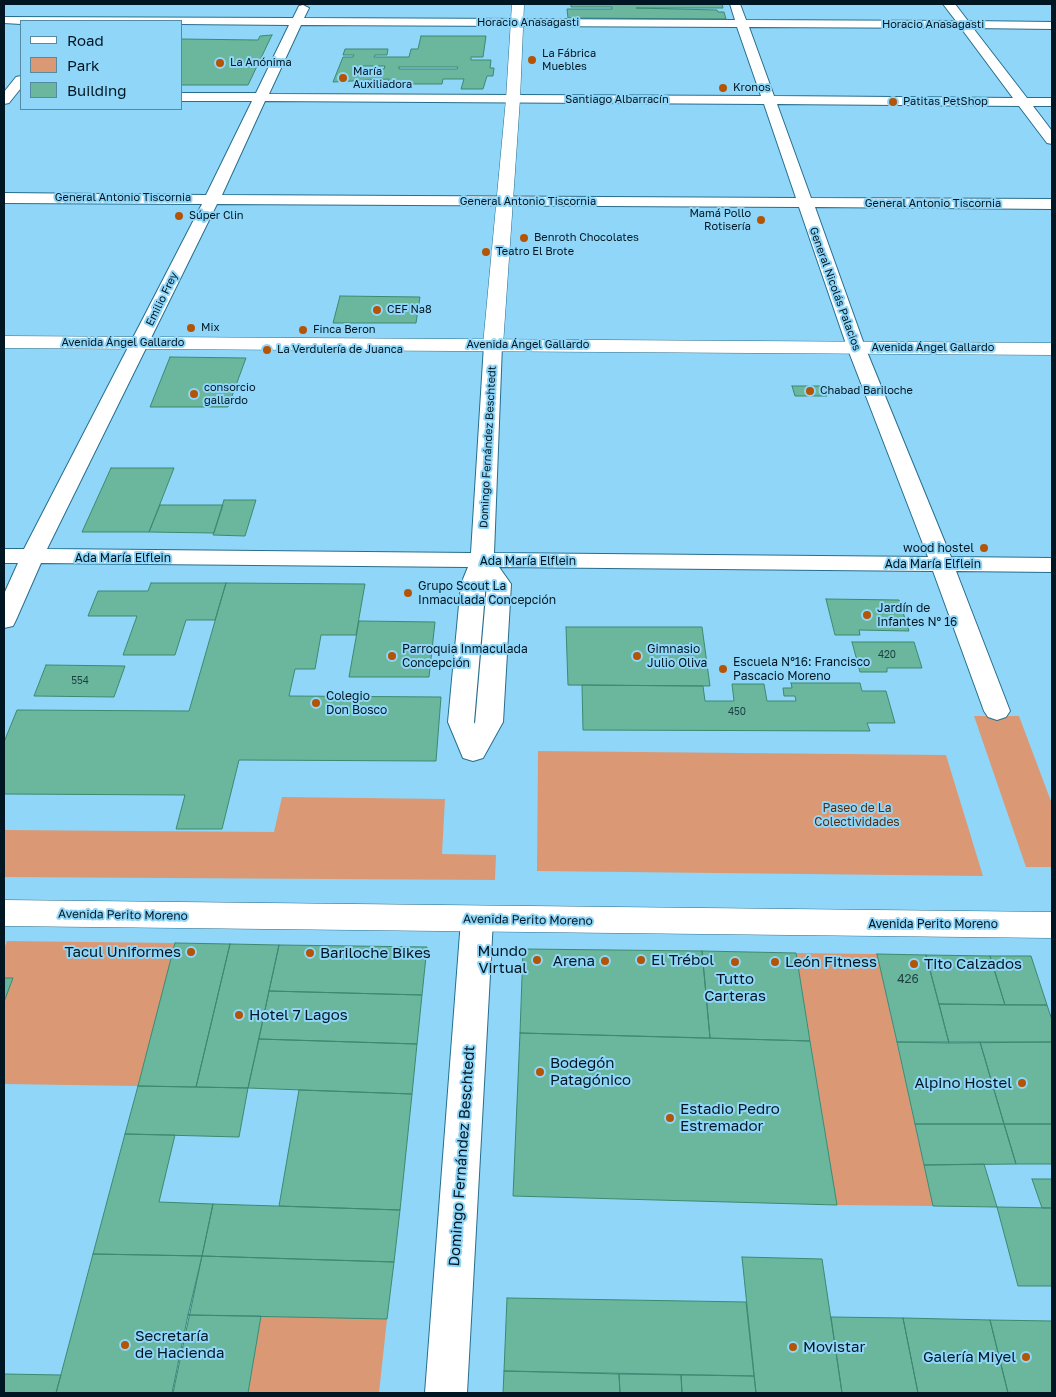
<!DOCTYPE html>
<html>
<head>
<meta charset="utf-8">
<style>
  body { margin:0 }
  #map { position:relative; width:1056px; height:1397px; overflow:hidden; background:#90d6f8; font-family:"Golos Text",sans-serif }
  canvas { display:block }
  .frame { position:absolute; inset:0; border:5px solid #001723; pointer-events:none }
  .legend { position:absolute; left:20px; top:20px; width:162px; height:90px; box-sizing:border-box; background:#90d6f8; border:1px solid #568aa3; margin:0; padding:6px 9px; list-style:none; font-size:15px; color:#001723 }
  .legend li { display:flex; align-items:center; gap:10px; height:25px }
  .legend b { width:25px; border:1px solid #568aa3 }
</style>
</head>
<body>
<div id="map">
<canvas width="1056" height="1397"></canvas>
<div class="frame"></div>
<ul class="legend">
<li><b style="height:6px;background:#fff"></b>Road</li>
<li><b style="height:14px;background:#da9974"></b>Park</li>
<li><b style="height:14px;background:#6bb79d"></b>Building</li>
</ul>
</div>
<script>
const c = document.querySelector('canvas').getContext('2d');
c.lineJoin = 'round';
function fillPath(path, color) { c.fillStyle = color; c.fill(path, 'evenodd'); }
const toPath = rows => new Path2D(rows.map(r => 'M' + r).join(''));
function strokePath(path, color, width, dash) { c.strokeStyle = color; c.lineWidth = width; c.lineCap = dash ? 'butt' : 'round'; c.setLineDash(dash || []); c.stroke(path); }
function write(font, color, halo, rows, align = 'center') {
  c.font = font + ' "Golos Text",sans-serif'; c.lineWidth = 4; c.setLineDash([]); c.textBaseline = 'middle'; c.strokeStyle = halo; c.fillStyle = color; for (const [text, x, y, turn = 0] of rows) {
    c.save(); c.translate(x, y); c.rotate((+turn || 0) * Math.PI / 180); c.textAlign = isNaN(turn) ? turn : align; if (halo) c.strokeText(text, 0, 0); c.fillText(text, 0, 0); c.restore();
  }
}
fillPath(toPath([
  [974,716,1019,716,1052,804,1052,867,1026,867],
  [538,751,946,755,983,876,537,871],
  [282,797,445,799,442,854,496,855,495,880,4,877,4,830,274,832],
  [7,941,175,943,138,1086,4,1084,4,1002,12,978,4,978,4,949],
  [796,953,877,954,933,1206,837,1205],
  [261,1316,387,1319,379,1393,248,1393]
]), '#da9974');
const building = toPath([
  [571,4,722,4,723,8,636,8,717,10,718,12,724,12,726,19,568,18,567,9,612,9,612,7,571,7,571,4],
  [272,35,248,85,181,85,181,39,258,40,260,36,272,35],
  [421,36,486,36,483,57,471,57,471,60,491,60,490,68,494,68,493,76,487,76,483,89,461,89,464,79,443,79,442,84,388,84,389,79,333,82,343,57,353,57,354,55,343,55,345,49,388,49,387,55,375,55,374,57,409,57,411,49,418,49,421,36],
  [362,66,385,66,384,69,361,69,362,66],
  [399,67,458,67,457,69,399,69,399,67],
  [340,296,420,297,416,323,333,323,340,296],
  [170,357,246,358,228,407,150,407,170,357],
  [792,386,824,386,827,396,795,396,792,386],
  [111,468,174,468,149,532,82,532,111,468],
  [224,500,256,500,245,536,213,535,224,500],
  [160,505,223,505,214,533,149,532,160,505],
  [151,583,226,583,215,620,186,620,175,655,123,655,137,616,88,616,98,591,148,591,151,583],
  [226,583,365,584,356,635,321,635,315,669,295,669,289,696,441,697,436,761,239,760,222,829,176,829,185,795,4,794,4,742,17,710,189,711,226,583],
  [826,599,899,600,909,631,859,630,860,635,835,635,826,599],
  [359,621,435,622,429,677,349,677,359,621],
  [566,627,702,627,710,686,568,685,566,627],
  [852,642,914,642,922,668,887,668,887,672,860,672,852,642],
  [46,665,125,666,114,697,34,696,46,665],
  [791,683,860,683,862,691,886,691,895,723,867,723,870,731,583,730,582,685,703,686,705,701,734,701,732,684,764,684,767,701,796,701,795,696,784,696,783,688,792,688,791,683],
  [175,943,230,944,196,1087,138,1086,175,943],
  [230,944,279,945,248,1088,196,1087,230,944],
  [279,945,427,947,422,995,269,991,279,945],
  [523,949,702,951,710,1038,520,1033,523,949],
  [702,951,796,953,810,1041,710,1038,702,951],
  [877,954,926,955,949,1043,897,1042,877,954],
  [926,955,990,956,1005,1005,939,1004,926,955],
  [990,956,1031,956,1047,1005,1005,1005,990,956],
  [4,978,13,978,4,1002,4,978],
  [269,991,422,995,417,1044,259,1039,269,991],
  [939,1004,1047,1005,1052,1020,1052,1042,949,1043,939,1004],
  [520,1033,810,1041,837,1205,513,1196,520,1033],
  [259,1039,417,1044,412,1094,248,1088,259,1039],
  [897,1042,980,1042,1004,1124,915,1124,897,1042],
  [980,1042,1052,1042,1052,1124,1004,1124,980,1042],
  [138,1086,248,1088,239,1137,125,1134,138,1086],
  [299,1090,412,1094,400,1210,279,1206,299,1090],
  [915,1124,1004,1124,1016,1164,924,1165,915,1124],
  [1004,1124,1052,1124,1052,1164,1016,1164,1004,1124],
  [125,1134,175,1135,159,1202,213,1204,202,1256,93,1254,125,1134],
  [984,1164,997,1207,933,1206,924,1165,984,1164],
  [1032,1179,1052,1179,1052,1208,1042,1208,1032,1179],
  [213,1204,400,1210,394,1262,202,1256,213,1204],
  [997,1207,1052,1208,1052,1286,1018,1286,997,1207],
  [93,1254,202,1256,173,1393,56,1393,93,1254],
  [202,1256,394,1262,387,1319,188,1315,202,1256],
  [742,1257,822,1259,842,1393,756,1393,742,1257],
  [507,1298,746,1302,754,1376,504,1371,507,1298],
  [188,1315,261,1316,248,1393,172,1393,188,1315],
  [831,1317,903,1318,918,1393,842,1393,831,1317],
  [903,1318,990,1320,1008,1393,918,1393,903,1318],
  [990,1320,1052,1321,1052,1393,1008,1393,990,1320],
  [504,1371,619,1374,620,1393,503,1393,504,1371],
  [4,1374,61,1375,56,1393,4,1393,4,1374],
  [619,1374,681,1375,682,1393,620,1393,619,1374],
  [681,1375,754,1376,756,1393,682,1393,681,1375]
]);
fillPath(building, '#6bb79d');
strokePath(building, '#3c8971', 1);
const street = toPath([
  [730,4,740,4,746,20,956,21,943,4,955,4,968,21,1052,22,1052,29,973,28,1027,98,1052,98,1052,106,1033,106,1052,131,1052,144,1047,143,1019,106,777,104,811,198,1052,199,1052,209,815,207,865,347,951,557,1052,558,1052,572,956,571,1010,711,1006,717,997,720,988,717,984,711,933,571,499,567,511,584,503,722,483,758,473,761,463,758,448,722,461,584,468,567,41,563,16,620,13,626,4,628,4,594,18,563,4,563,4,549,24,549,202,204,4,203,4,193,206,195,252,101,181,101,181,93,256,93,289,25,181,24,181,21,21,21,21,24,4,23,4,17,293,18,299,6,303,5,309,8,304,18,735,20,730,4],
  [301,25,737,27,761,96,269,94,301,25],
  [749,27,961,28,1013,98,774,96,749,27],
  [265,101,764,104,796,198,222,195,265,101],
  [217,204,799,207,847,347,928,557,494,553,502,345,500,341,493,339,486,341,484,345,471,553,47,549,217,204],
  [486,582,487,584,475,724,474,722,486,582],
  [21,76,21,88,9,103,4,104,4,92,16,77,21,76],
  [477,907,488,911,493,920,467,1393,425,1393,461,920,466,911,477,907]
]);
const secondary = toPath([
  [512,4,524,4,520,99,503,345,500,349,493,351,486,349,483,345,506,99,512,4],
  [4,900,1052,912,1052,938,4,926,4,900]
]);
const primary = toPath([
  [4,336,1052,343,1052,355,4,348,4,336]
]);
strokePath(street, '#276e8d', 2);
strokePath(secondary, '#276e8d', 1);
strokePath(primary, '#276e8d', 1);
fillPath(street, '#fff');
fillPath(secondary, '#fff');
fillPath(primary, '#fff');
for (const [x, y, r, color] of [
  [532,60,5,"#b35406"],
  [220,63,5,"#b35406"],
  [343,78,5,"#b35406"],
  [723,88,5,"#b35406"],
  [893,102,5,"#b35406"],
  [179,216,5,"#b35406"],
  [761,220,5,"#b35406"],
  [524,238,5,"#b35406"],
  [486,252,5,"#b35406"],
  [377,310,5,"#b35406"],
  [191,328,5,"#b35406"],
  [303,330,5,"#b35406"],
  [267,350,5,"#b35406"],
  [810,391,5,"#b35406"],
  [194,394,5,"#b35406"],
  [984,548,5,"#b35406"],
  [408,593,5,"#b35406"],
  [867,615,5,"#b35406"],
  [392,656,5,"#b35406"],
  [637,656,5,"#b35406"],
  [723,669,5,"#b35406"],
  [316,703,5,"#b35406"],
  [191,952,5,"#b35406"],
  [310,953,5,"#b35406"],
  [537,960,5,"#b35406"],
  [641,960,5,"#b35406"],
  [605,961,5,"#b35406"],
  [735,962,5,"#b35406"],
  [775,962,5,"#b35406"],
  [914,964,5,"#b35406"],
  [239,1015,5,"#b35406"],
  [540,1072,5,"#b35406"],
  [1022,1083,5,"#b35406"],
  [670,1118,5,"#b35406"],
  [125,1345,5,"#b35406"],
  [793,1347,5,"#b35406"],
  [1026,1357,5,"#b35406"]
]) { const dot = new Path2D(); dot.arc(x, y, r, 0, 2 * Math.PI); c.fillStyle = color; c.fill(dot); strokePath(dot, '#90d6f8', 2); }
write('10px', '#1b3f42', null, [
  ["420",887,655],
  ["554",80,681],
  ["450",737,712]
]);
write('11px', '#001723', '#90d6f8', [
  ["Horacio Anasagasti",528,23],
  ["Horacio Anasagasti",933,25],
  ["Santiago Albarracín",617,100],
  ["General Antonio Tiscornia",123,198],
  ["General Antonio Tiscornia",528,202],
  ["General Antonio Tiscornia",933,204],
  ["General Nicolás Palacios",835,289,70],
  ["Emilio Frey",162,299,-64],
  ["Avenida Ángel Gallardo",123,343],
  ["Avenida Ángel Gallardo",528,345],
  ["Avenida Ángel Gallardo",933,348],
  ["Domingo Fernández Beschtedt",488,447,-87]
]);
write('11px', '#001723', '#90d6f8', [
  ["La Fábrica",542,54],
  ["Muebles",542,67],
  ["La Anónima",230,63],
  ["María",353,72],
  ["Auxiliadora",353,85],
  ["Kronos",733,88],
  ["Patitas PetShop",903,102],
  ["Mamá Pollo",751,214,"right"],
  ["Rotisería",751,227,"right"],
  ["Súper Clin",189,216],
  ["Benroth Chocolates",534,238],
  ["Teatro El Brote",496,252],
  ["CEF Nª8",387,310],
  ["Mix",201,328],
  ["Finca Beron",313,330],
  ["La Verdulería de Juanca",277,350],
  ["consorcio",204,388],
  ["gallardo",204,401],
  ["Chabad Bariloche",820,391]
], 'left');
write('12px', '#001723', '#90d6f8', [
  ["wood hostel",974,548,"right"],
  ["Grupo Scout La",418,586],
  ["Inmaculada Concepción",418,600],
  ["Jardín de",877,608],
  ["Infantes N° 16",877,622],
  ["Parroquia Inmaculada",402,649],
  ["Concepción",402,663],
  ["Gimnasio",647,649],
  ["Julio Oliva",647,663],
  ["Escuela N°16: Francisco",733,662],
  ["Pascacio Moreno",733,676],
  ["Colegio",326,696],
  ["Don Bosco",326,710]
], 'left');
write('12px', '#001723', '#90d6f8', [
  ["Ada María Elflein",123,558],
  ["Ada María Elflein",528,561],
  ["Ada María Elflein",933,564],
  ["Avenida Perito Moreno",123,915,1],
  ["Avenida Perito Moreno",528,920,1],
  ["Avenida Perito Moreno",933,924]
]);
write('12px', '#582b0e', '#90d6f8', [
  ["Paseo de La",857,808],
  ["Colectividades",857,822]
]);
write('12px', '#1b3f42', null, [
  ["426",908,979]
]);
write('15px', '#001723', '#90d6f8', [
  ["Mundo",527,951,"right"],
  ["Virtual",527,968,"right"],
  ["Tacul Uniformes",181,952,"right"],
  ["Bariloche Bikes",320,953],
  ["El Trébol",651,960],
  ["Arena",595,961,"right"],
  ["León Fitness",785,962],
  ["Tito Calzados",924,964],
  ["Tutto",735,979,"center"],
  ["Carteras",735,996,"center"],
  ["Hotel 7 Lagos",249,1015],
  ["Bodegón",550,1063],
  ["Patagónico",550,1080],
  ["Alpino Hostel",1012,1083,"right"],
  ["Estadio Pedro",680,1109],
  ["Estremador",680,1126],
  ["Secretaría",135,1336],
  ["de Hacienda",135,1353],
  ["Movistar",803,1347],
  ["Galería Miyel",1016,1357,"right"]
], 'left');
write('15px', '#001723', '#90d6f8', [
  ["Domingo Fernández Beschtedt",462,1156,-86]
]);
</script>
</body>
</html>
